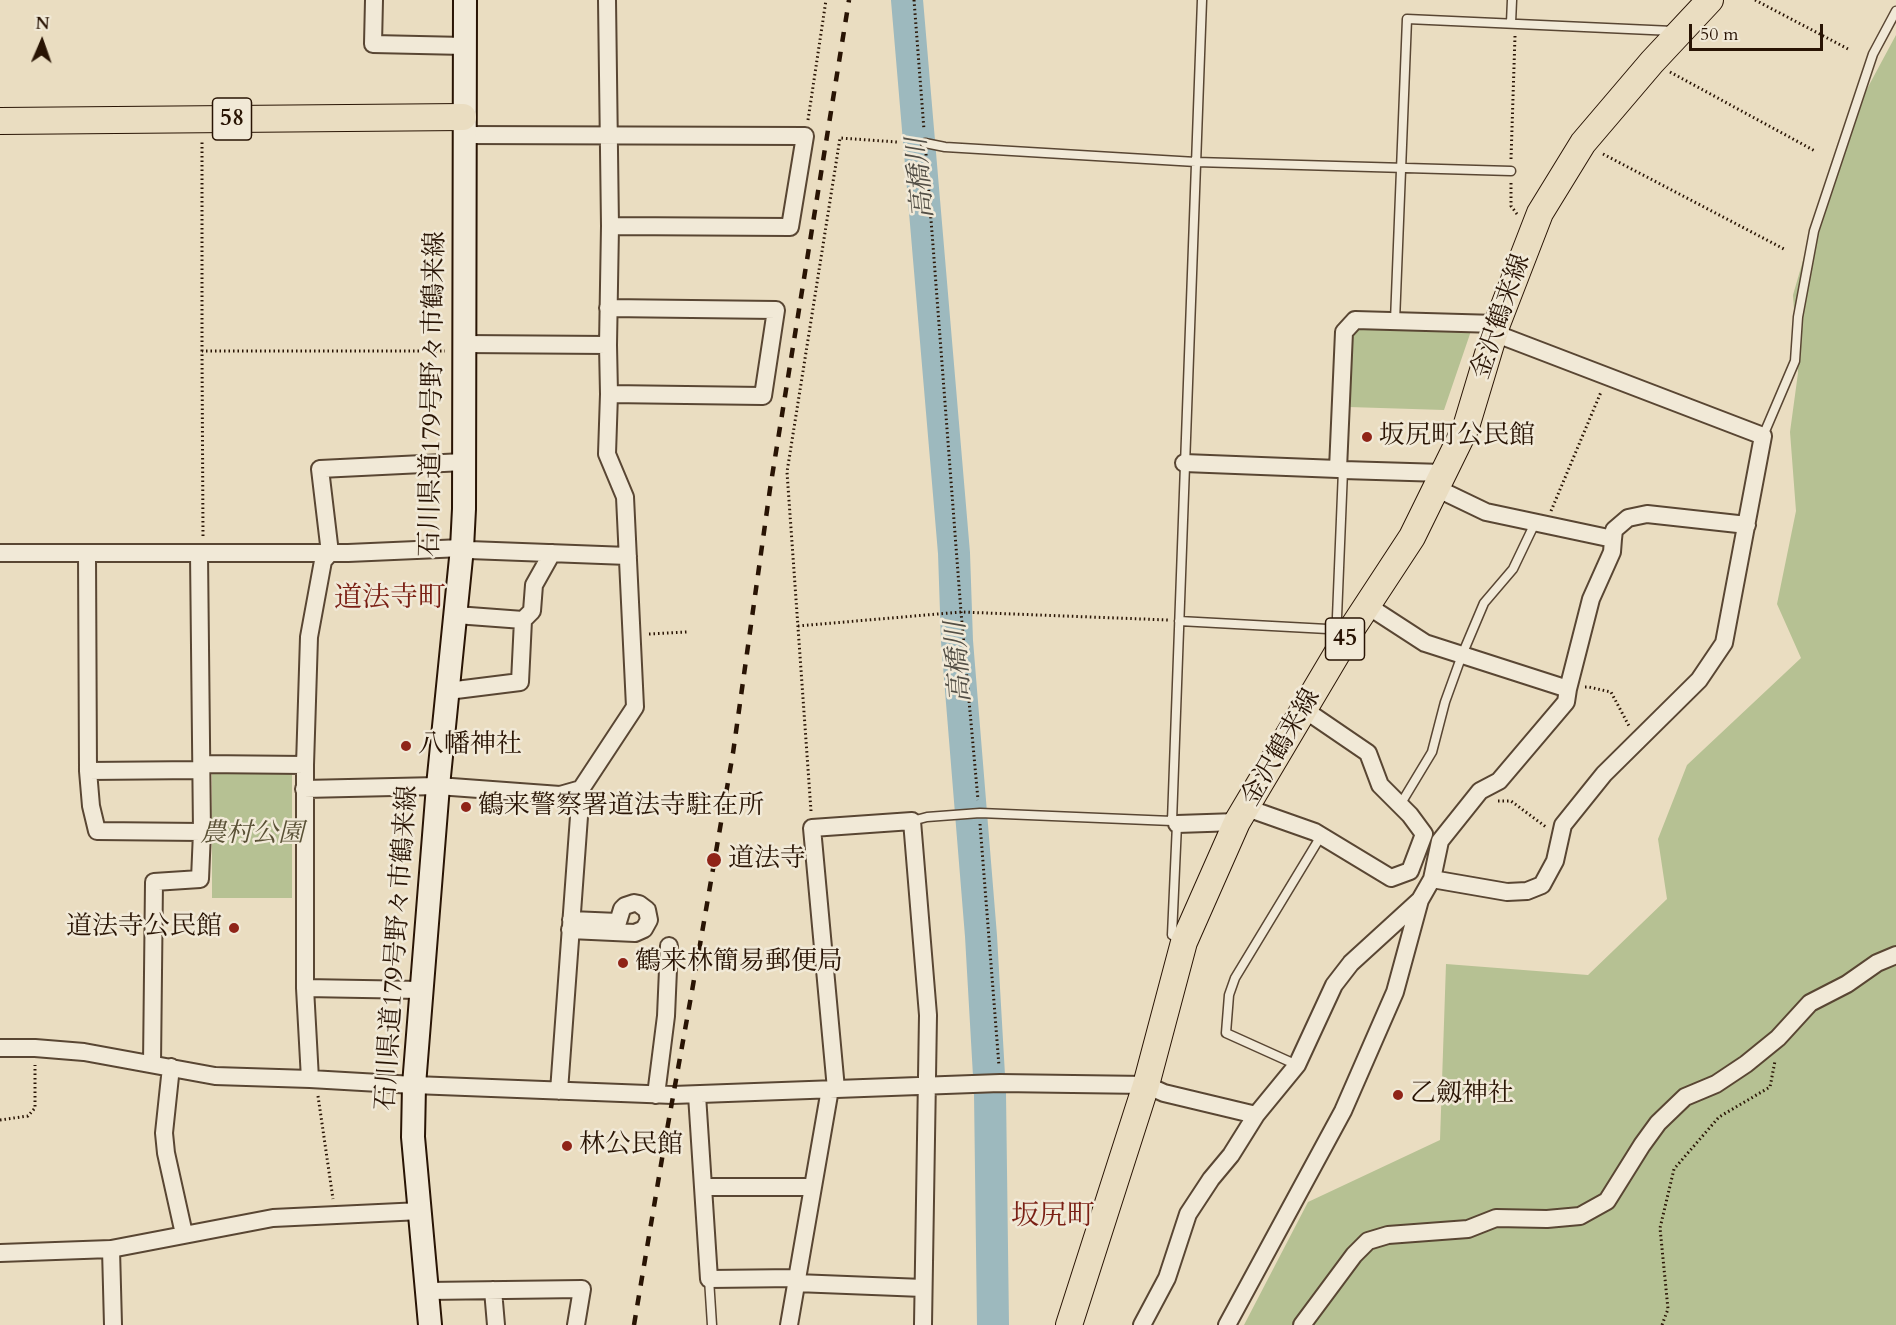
<!DOCTYPE html>
<html>
<head>
<meta charset="utf-8">
<style>
  body { margin:0 }
  #map { position:relative; width:1896px; height:1325px; overflow:hidden; background:#eaddc1; font-family:Cardo,serif }
  canvas { display:block }
  .north { position:absolute; left:12px; top:12px; width:60px; height:60px; -webkit-text-stroke:4px #f1e9d7; paint-order:stroke; rotate:2deg; font-size:16px; font-weight:700; line-height:24px; text-align:center; color:#291404 }
  .north::after { content:''; display:block; margin:auto; width:21px; height:27px; background:#291404; clip-path:polygon(50% 0,100% 100%,50% 72%,0 100%) }
  .scale { position:absolute; left:1689px; top:24px; width:134px; height:27px; box-sizing:border-box; border:3px solid #291404; border-top:0; padding-left:8px; font-size:18px; line-height:21px; white-space:nowrap; color:#291404; -webkit-text-stroke:4px #f1e9d7; paint-order:stroke }
</style>
</head>
<body>
<div id="map">
<canvas width="1896" height="1325"></canvas>
<div class="north">N</div>
<div class="scale">50 m</div>
</div>
<script>
const c = document.querySelector('canvas').getContext('2d');
c.lineJoin = 'round';
function fillPath(path, color) { c.fillStyle = color; c.fill(path, 'evenodd'); }
const toPath = rows => new Path2D(rows.map(r => 'M' + r).join(''));
function strokePath(path, color, width, dash) { c.strokeStyle = color; c.lineWidth = width; c.lineCap = dash ? 'butt' : 'round'; c.setLineDash(dash || []); c.stroke(path); }
function write(font, color, halo, rows, align = 'center') {
  c.font = font + ' Cardo,"Noto Serif JP",serif'; c.lineWidth = 5; c.setLineDash([]); c.textBaseline = 'middle'; c.strokeStyle = halo; c.fillStyle = color; for (const [text, x, y, turn = 0] of rows) {
    c.save(); c.translate(x, y); c.rotate((+turn || 0) * Math.PI / 180); c.textAlign = isNaN(turn) ? turn : align; if (halo) c.strokeText(text, 0, 0); c.fillText(text, 0, 0); c.restore();
  }
}
fillPath(toPath([
  [1896,35,1896,1325,1244,1325,1308,1202,1440,1140,1446,964,1588,975,1667,899,1658,839,1687,765,1801,658,1777,604,1796,511,1790,432,1798,373,1793,295,1815,219,1854,113],
  [1359,327,1471,331,1444,410,1349,407,1351,336],
  [212,773,292,773,292,898,212,898]
]), '#b6c193');
strokePath(toPath([
  [907,0,954,553,957,641,981,936,990,1093,993,1325]
]), '#9db9be', 32);
const service = toPath([
  [1511,23,1512,0],
  [925,143,945,147,1196,162,1511,171],
  [1395,321,1407,19,1673,31],
  [1763,436,1795,361,1798,317,1814,231,1873,54,1896,11],
  [1337,617,1343,470],
  [1179,621,1346,630],
  [1400,805,1432,752,1445,702,1462,655,1484,603,1513,569,1535,523],
  [912,821,927,817,980,813,1172,821],
  [1181,940,1172,935,1177,824,1172,821,1202,0],
  [1297,1065,1226,1033,1229,995,1235,978,1321,836],
  [709,1279,712,1325]
]);
const minor = toPath([
  [374,0,373,44,465,46],
  [607,0,610,226,608,345],
  [464,135,805,136,790,227,610,226],
  [608,308,776,310,763,396,609,394],
  [1184,463,1338,469,1343,470,1443,473],
  [1338,469,1344,332,1355,320,1497,324],
  [1436,488,1486,512,1613,539,1614,530,1628,518,1647,514,1747,525],
  [0,553,348,553,462,548,469,550,628,556],
  [87,554,88,771,91,806,97,831,202,832,199,554],
  [1368,606,1425,643,1568,689,1591,599,1612,552,1613,539],
  [456,615,523,620],
  [448,691,520,682,523,620,532,611,534,585,552,553],
  [201,764,305,765,309,637,323,561,330,553,320,469,464,462],
  [305,765,305,988,310,1079],
  [88,771,201,770],
  [304,789,438,786,560,795,581,789,635,707,625,497,607,454,609,394,608,345,464,344],
  [1247,808,1315,832,1391,878,1410,871,1424,834,1410,815,1380,785,1368,753,1305,710],
  [1177,824,1237,822],
  [1432,879,1440,841,1480,791,1499,781,1566,702,1568,689],
  [570,930,635,933,644,929,649,920,647,910,639,904,634,903,625,906,622,909,618,922,571,920],
  [305,988,421,990],
  [0,1048,35,1048,84,1052,215,1076,310,1079,414,1085,673,1095,1000,1083,1146,1085,1164,1093,1256,1115],
  [152,1064,154,882,200,879,202,832],
  [171,1067,164,1133,166,1153,184,1234],
  [836,1089,812,828,912,821,928,1015,923,1325],
  [559,1091,581,789],
  [656,1095,666,1016,669,946],
  [697,1095,709,1279,797,1278],
  [703,1187,813,1187],
  [111,1249,113,1325],
  [0,1253,111,1249,273,1218,421,1211],
  [796,1283,923,1288],
  [493,1290,496,1325],
  [427,1291,582,1289,576,1325],
  [789,1325,830,1089],
  [1142,1325,1167,1278,1188,1214,1211,1179,1231,1155,1256,1115,1297,1065,1334,985,1351,963,1420,900],
  [1227,1325,1343,1111,1395,992,1420,900,1432,879,1507,892,1527,891,1542,885,1555,861,1563,825,1604,774,1699,680,1724,643,1763,436,1494,333],
  [1302,1325,1354,1255,1368,1241,1388,1235,1468,1229,1496,1218,1547,1219,1580,1216,1607,1201,1642,1145,1658,1123,1685,1097,1716,1084,1746,1064,1778,1038,1810,1003,1847,984,1877,963,1896,955]
]);
const secondary = toPath([
  [430,1325,413,1137,414,1085,438,786,462,548,464,509,465,0]
]);
const primary = toPath([
  [0,121,463,117],
  [1069,1325,1146,1085,1184,942,1237,822,1351,630,1412,537,1466,427,1497,324,1540,213,1583,143,1652,62,1710,0]
]);
strokePath(service, '#594633', 11);
strokePath(minor, '#594633', 20);
strokePath(secondary, '#291404', 26);
strokePath(primary, '#291404', 28);
strokePath(toPath([
  [914,0,924,130],
  [1755,0,1850,50],
  [1670,72,1815,151],
  [808,120,826,0],
  [926,154,961,612,978,800],
  [1603,154,1784,249],
  [1511,159,1515,36],
  [1511,183,1511,206,1517,214],
  [202,351,202,140],
  [1551,511,1601,392],
  [203,536,202,351,445,351],
  [798,626,961,612,1168,620],
  [649,634,687,632],
  [1585,687,1589,687,1611,692,1629,726],
  [1498,801,1511,801,1546,827],
  [811,811,787,472,840,138,897,142],
  [980,824,999,1066],
  [318,1096,333,1199],
  [0,1120,28,1116,35,1108,35,1065],
  [1662,1325,1668,1309,1660,1228,1674,1169,1719,1117,1770,1087,1775,1061]
]), '#291404', 3, [1.5, 3]);
strokePath(service, '#f1e9d7', 8);
strokePath(minor, '#f1e9d7', 16);
strokePath(secondary, '#f1e9d7', 22);
strokePath(primary, '#eaddc1', 26);
strokePath(toPath([
  [634,1325,665,1141,692,991,733,753,770,489,849,0]
]), '#291404', 4.5, [10, 10]);
for (const [x, y, r, color] of [
  [1367,437,6,"#8f2418"],
  [406,746,6,"#8f2418"],
  [466,807,6,"#8f2418"],
  [714,860,8,"#8f2418"],
  [234,928,6,"#8f2418"],
  [623,963,6,"#8f2418"],
  [1398,1095,6,"#8f2418"],
  [567,1146,6,"#8f2418"]
]) { const dot = new Path2D(); dot.arc(x, y, r, 0, 2 * Math.PI); c.fillStyle = color; c.fill(dot); strokePath(dot, '#f1e9d7', 2); }
for (const [x, y, w] of [
  [232,119,39],
  [1345,639,39]
]) { const box = new Path2D(); box.roundRect(x - w / 2, y - 21, w, 42, 4.5); c.fillStyle = '#f1e9d7'; c.fill(box); strokePath(box, '#291404', 1.5); }
write('bold 24px', '#291404', null, [
  ["58",232,119],
  ["45",1345,639]
]);
write('26px', '#291404', '#f1e9d7', [
  ["金沢鶴来線",1502,317,-71],
  ["石川県道179号野々市鶴来線",434,394,-89],
  ["金沢鶴来線",1282,748,-60],
  ["石川県道179号野々市鶴来線",398,948,-86]
]);
write('26px', '#291404', '#f1e9d7', [
  ["坂尻町公民館",1379,437],
  ["八幡神社",418,746],
  ["鶴来警察署道法寺駐在所",478,807],
  ["道法寺",728,860],
  ["道法寺公民館",222,928,"right"],
  ["鶴来林簡易郵便局",635,963],
  ["乙劔神社",1410,1095],
  ["林公民館",579,1146]
], 'left');
write('italic 26px', '#5a5136', '#f1e9d7', [
  ["農村公園",252,835]
]);
write('italic 27px', '#524e45', '#f1e9d7', [
  ["高橋川",922,178,-95],
  ["高橋川",960,662,-94]
]);
write('28px', '#7a1f14', '#f1e9d7', [
  ["道法寺町",390,600],
  ["坂尻町",1053,1218]
]);
</script>
</body>
</html>
